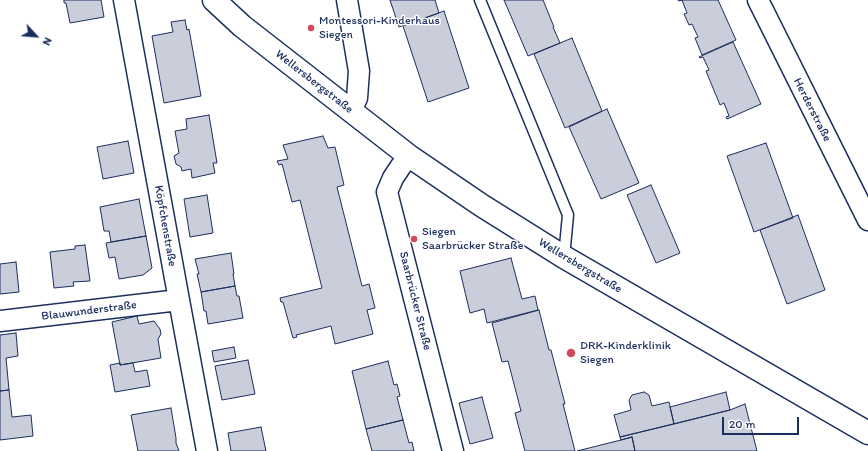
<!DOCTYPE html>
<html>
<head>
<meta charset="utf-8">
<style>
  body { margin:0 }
  #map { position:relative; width:868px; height:451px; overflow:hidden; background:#fff; font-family:Itim,sans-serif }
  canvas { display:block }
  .north { position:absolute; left:16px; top:16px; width:40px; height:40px; -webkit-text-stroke:3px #fff; paint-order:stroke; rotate:116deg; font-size:11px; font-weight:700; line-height:16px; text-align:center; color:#1b2f5e }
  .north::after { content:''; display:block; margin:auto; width:14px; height:18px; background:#1b2f5e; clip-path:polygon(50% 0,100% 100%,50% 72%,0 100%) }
  .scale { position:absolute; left:722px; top:417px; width:77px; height:18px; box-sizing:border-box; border:2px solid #1b2f5e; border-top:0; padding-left:5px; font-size:12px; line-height:14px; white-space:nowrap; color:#1b2f5e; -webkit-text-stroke:3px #fff; paint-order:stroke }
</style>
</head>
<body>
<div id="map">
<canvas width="868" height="451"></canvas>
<div class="north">N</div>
<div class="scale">20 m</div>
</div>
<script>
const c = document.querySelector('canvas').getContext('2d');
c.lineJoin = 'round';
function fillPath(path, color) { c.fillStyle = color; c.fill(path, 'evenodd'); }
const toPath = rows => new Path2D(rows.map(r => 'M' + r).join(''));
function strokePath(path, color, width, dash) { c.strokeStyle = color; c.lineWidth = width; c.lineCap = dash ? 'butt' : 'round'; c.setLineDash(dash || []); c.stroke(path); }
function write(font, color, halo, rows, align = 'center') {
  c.font = font + ' Itim,sans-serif'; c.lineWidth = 3; c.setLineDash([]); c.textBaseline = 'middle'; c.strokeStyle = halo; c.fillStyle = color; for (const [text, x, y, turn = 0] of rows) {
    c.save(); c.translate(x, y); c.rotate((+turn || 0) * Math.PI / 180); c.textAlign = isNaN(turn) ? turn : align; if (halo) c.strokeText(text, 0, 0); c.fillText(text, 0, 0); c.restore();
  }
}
const building = toPath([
  [64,0,101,0,104,17,70,23,66,3,64,3,64,0],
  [390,0,435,0,439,13,399,27,390,0],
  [504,0,543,0,554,27,553,27,560,43,528,56,504,0],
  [678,0,718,0,736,40,702,55,695,38,698,37,692,24,689,25,684,14,687,13,682,0,679,1,678,0],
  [444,11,469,88,428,102,403,26,444,11],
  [185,20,187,30,189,29,201,96,164,103,152,36,173,32,171,22,185,20],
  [572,38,602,111,565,128,534,54,572,38],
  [733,42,761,104,727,119,726,117,729,116,724,103,720,105,706,71,709,70,703,57,700,58,699,57,733,42],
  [607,109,639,183,601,199,569,127,607,109],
  [209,115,217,163,213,163,215,173,192,178,191,169,182,171,181,167,176,164,174,156,179,153,175,131,187,129,186,119,209,115],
  [323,136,328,148,335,147,344,185,337,187,362,286,369,284,375,308,367,310,373,334,335,344,331,326,296,335,297,337,293,338,283,302,281,302,280,298,322,288,300,200,292,202,282,164,279,165,277,161,288,159,283,145,323,136],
  [128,141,134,173,103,179,97,147,128,141],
  [766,143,793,218,754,232,727,156,766,143],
  [651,185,680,253,656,263,627,195,651,185],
  [207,195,213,233,190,237,184,199,207,195],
  [139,199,146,236,111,242,109,231,104,231,100,207,139,199],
  [798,215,825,290,787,304,760,230,798,215],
  [146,236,152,268,143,275,119,279,115,257,109,258,106,243,146,236],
  [85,245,90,281,73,282,74,286,54,288,50,252,75,249,75,246,85,245],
  [231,253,234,274,233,274,235,286,201,292,197,274,199,274,195,259,231,253],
  [511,258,522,299,535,296,538,310,487,323,484,309,470,313,460,271,511,258],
  [16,262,19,292,0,294,0,264,16,262],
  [235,286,237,296,239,296,243,318,208,324,206,311,204,311,201,292,235,286],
  [539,310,549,350,551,350,565,404,563,404,575,451,525,451,515,413,521,411,508,361,502,362,492,323,539,310],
  [137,316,139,324,154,321,160,329,161,334,158,339,161,358,120,365,112,322,137,316],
  [16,333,18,356,6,358,9,390,0,391,0,335,16,333],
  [234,347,236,358,214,362,212,351,234,347],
  [248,360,255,394,222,400,215,366,248,360],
  [388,361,394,385,397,384,400,396,397,397,403,420,366,429,352,371,388,361],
  [120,363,120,365,133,363,135,372,147,370,150,386,115,392,110,365,120,363],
  [9,390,12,417,31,415,33,436,0,440,0,391,9,390],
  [644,392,649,395,652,406,669,402,674,424,620,437,614,415,631,410,629,400,632,395,644,392],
  [726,392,730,410,674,424,670,407,726,392],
  [482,397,493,438,470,444,459,403,482,397],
  [745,404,757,451,635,451,632,437,621,440,620,437,730,410,745,404],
  [171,408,176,438,176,443,179,451,138,451,131,415,171,408],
  [403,420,409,443,412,442,414,451,372,451,366,429,403,420],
  [261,427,266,451,231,451,228,433,261,427],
  [632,437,635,451,577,451,621,440,632,437]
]);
fillPath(building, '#caceda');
strokePath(building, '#1b2f5e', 1);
const lane = toPath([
  [480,0,568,215,564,257]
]);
const street = toPath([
  [124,0,179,300,207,451],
  [347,0,359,71,357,98,351,111],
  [758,0,868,220],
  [409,156,401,166,393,178,387,192,453,451],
  [0,321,179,300]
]);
const secondary = toPath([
  [214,0,242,26,409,156,481,205,564,257,868,433]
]);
strokePath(lane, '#1b2f5e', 13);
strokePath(street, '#1b2f5e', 23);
strokePath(secondary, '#1b2f5e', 25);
strokePath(lane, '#fff', 10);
strokePath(street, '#fff', 20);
strokePath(secondary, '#fff', 22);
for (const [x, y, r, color] of [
  [311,28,4,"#d1495b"],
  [414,239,4,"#d1495b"],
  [571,353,5,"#d1495b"]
]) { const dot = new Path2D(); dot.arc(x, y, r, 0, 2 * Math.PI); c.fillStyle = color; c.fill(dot); strokePath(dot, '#fff', 1.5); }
write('12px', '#1b2f5e', '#fff', [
  ["Montessori-Kinderhaus",319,21],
  ["Siegen",319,35],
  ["Siegen",422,232],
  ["Saarbrücker Straße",422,246],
  ["DRK-Kinderklinik",580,346],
  ["Siegen",580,360]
], 'left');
write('12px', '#1b2f5e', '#fff', [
  ["Wellersbergstraße",314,82,38],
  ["Herderstraße",812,110,63],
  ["Köpfchenstraße",165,226,80],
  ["Wellersbergstraße",580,266,31],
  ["Saarbrücker Straße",415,301,76],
  ["Blauwunderstraße",89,311,-7]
]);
</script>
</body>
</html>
